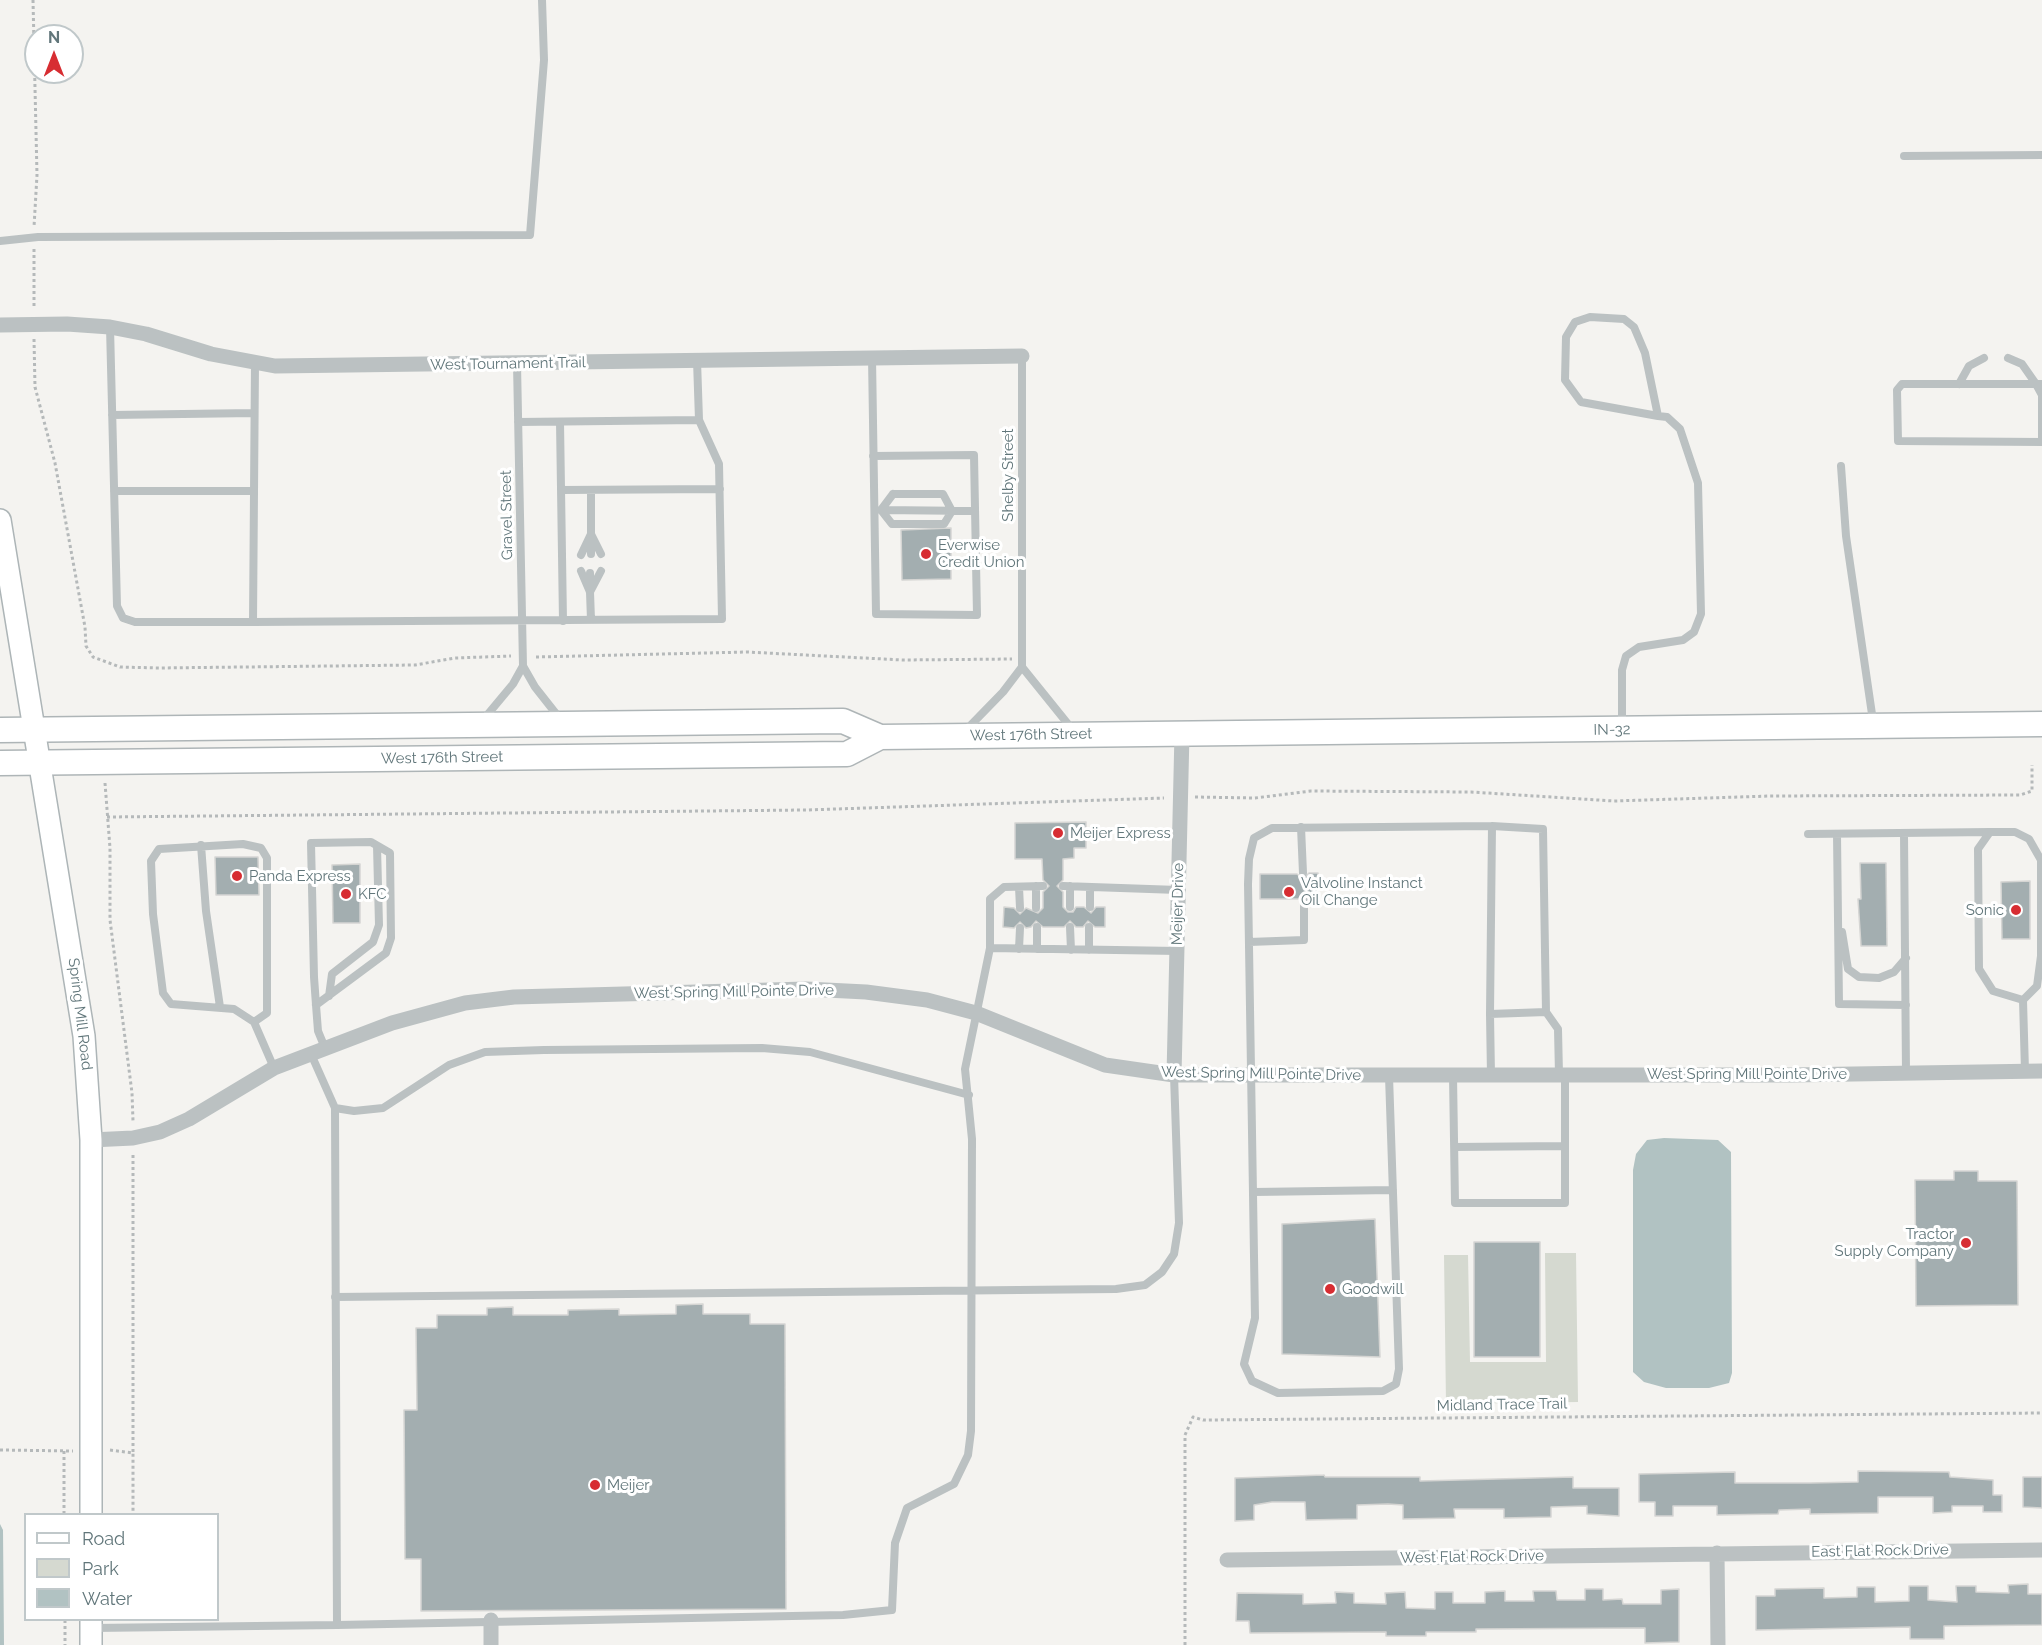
<!DOCTYPE html>
<html>
<head>
<meta charset="utf-8">
<style>
  body { margin:0 }
  #map { position:relative; width:2042px; height:1645px; overflow:hidden; background:#f4f3f0; font-family:Raleway,sans-serif }
  canvas { display:block }
  .legend { position:absolute; left:24px; top:1513px; width:195px; height:108px; box-sizing:border-box; background:#fff; border:2px solid #c0c8ca; margin:0; padding:8px 10px; list-style:none; font-size:18px; color:#61767a }
  .legend li { display:flex; align-items:center; gap:12px; height:30px }
  .legend b { width:30px; border:2px solid #c0c8ca }
  .north { position:absolute; left:24px; top:24px; width:60px; height:60px; box-sizing:border-box; background:#fff; border:2px solid #c0c8ca; border-radius:50%; rotate:0deg; font-size:16px; font-weight:700; line-height:24px; text-align:center; color:#61767a }
  .north::after { content:''; display:block; margin:auto; width:21px; height:27px; background:#d72d32; clip-path:polygon(50% 0,100% 100%,50% 72%,0 100%) }
</style>
</head>
<body>
<div id="map">
<canvas width="2042" height="1645"></canvas>
<ul class="legend">
<li><b style="height:8px;background:#fff"></b>Road</li>
<li><b style="height:16px;background:#d5d9d0"></b>Park</li>
<li><b style="height:16px;background:#b1c2c2"></b>Water</li>
</ul>
<div class="north">N</div>
</div>
<script>
const c = document.querySelector('canvas').getContext('2d');
c.lineJoin = 'round';
function fillPath(path, color) { c.fillStyle = color; c.fill(path, 'evenodd'); }
const toPath = rows => new Path2D(rows.map(r => 'M' + r).join(''));
function strokePath(path, color, width, dash) { c.strokeStyle = color; c.lineWidth = width; c.lineCap = dash ? 'butt' : 'round'; c.setLineDash(dash || []); c.stroke(path); }
function write(font, color, halo, rows, align = 'center') {
  c.font = font + ' Raleway,sans-serif'; c.lineWidth = 6; c.setLineDash([]); c.textBaseline = 'middle'; c.strokeStyle = halo; c.fillStyle = color; for (const [text, x, y, turn = 0] of rows) {
    c.save(); c.translate(x, y); c.rotate((+turn || 0) * Math.PI / 180); c.textAlign = isNaN(turn) ? turn : align; if (halo) c.strokeText(text, 0, 0); c.fillText(text, 0, 0); c.restore();
  }
}
fillPath(toPath([
  [1545,1253,1576,1253,1578,1402,1446,1404,1444,1255,1468,1255,1470,1362,1546,1362]
]), '#d5d9d0');
fillPath(toPath([
  [1664,1138,1718,1140,1731,1152,1732,1373,1729,1383,1709,1388,1666,1388,1644,1382,1633,1372,1633,1170,1636,1154,1647,1140],
  [0,1524,3,1530,4,1645,0,1645]
]), '#b1c2c2');
const building = toPath([
  [951,528,951,579,902,580,901,530,951,528],
  [1086,822,1086,848,1074,848,1074,858,1063,859,1063,880,1057,886,1063,892,1063,907,1068,912,1073,912,1076,907,1084,907,1091,913,1096,907,1105,907,1105,927,1095,927,1088,921,1083,927,1076,927,1070,921,1064,927,1043,927,1036,921,1031,927,1026,928,1020,922,1014,928,1003,927,1004,907,1014,908,1020,914,1026,908,1038,913,1043,908,1043,892,1049,886,1043,880,1042,859,1015,859,1015,823,1086,822],
  [215,857,258,857,259,895,216,895,215,857],
  [1860,863,1886,863,1887,946,1861,946,1858,899,1861,899,1860,863],
  [360,864,360,923,333,923,332,865,360,864],
  [1309,873,1318,873,1318,899,1310,899,1305,893,1298,899,1260,899,1260,874,1297,874,1303,879,1309,873],
  [2030,881,2030,939,2002,939,2001,882,2030,881],
  [1954,1171,1978,1171,1978,1181,2017,1181,2018,1305,1916,1306,1915,1180,1954,1180,1954,1171],
  [1375,1219,1380,1357,1282,1354,1282,1224,1375,1219],
  [1474,1242,1540,1242,1540,1357,1474,1357,1474,1242],
  [703,1304,703,1314,750,1314,750,1324,785,1324,786,1609,421,1611,421,1559,405,1559,404,1410,417,1410,416,1328,437,1328,437,1315,487,1315,487,1308,513,1307,513,1315,568,1315,568,1310,619,1309,619,1315,676,1314,676,1305,703,1304],
  [1858,1471,1949,1472,1950,1477,1993,1480,1993,1495,2002,1495,2002,1512,1983,1512,1983,1506,1952,1506,1952,1512,1933,1513,1933,1497,1878,1497,1878,1513,1810,1514,1810,1509,1779,1510,1778,1514,1717,1515,1717,1506,1673,1506,1673,1516,1655,1516,1655,1502,1639,1502,1639,1474,1735,1472,1735,1483,1810,1483,1858,1482,1858,1471],
  [1324,1475,1325,1477,1420,1477,1420,1481,1573,1477,1573,1488,1619,1488,1619,1516,1587,1514,1587,1506,1551,1507,1551,1517,1504,1518,1504,1509,1454,1509,1455,1518,1403,1519,1403,1505,1388,1504,1357,1505,1357,1519,1306,1520,1305,1502,1272,1502,1254,1505,1254,1520,1235,1521,1235,1478,1324,1475],
  [2023,1477,2042,1477,2042,1508,2023,1507,2023,1477],
  [2028,1584,2028,1594,2042,1594,2042,1625,1944,1626,1944,1639,1910,1639,1910,1627,1756,1630,1756,1596,1775,1596,1775,1589,1824,1588,1824,1598,1857,1597,1857,1587,1875,1587,1875,1602,1909,1601,1909,1586,1928,1586,1928,1600,1957,1602,1956,1586,1976,1586,1976,1592,2009,1593,2008,1585,2028,1584],
  [1585,1589,1603,1589,1603,1600,1622,1599,1623,1604,1661,1604,1661,1590,1679,1589,1679,1642,1645,1643,1645,1628,1476,1629,1476,1632,1426,1632,1426,1636,1386,1636,1386,1632,1250,1633,1249,1621,1236,1621,1237,1593,1303,1594,1303,1604,1336,1603,1335,1592,1354,1593,1354,1603,1386,1604,1385,1593,1405,1592,1406,1608,1435,1609,1435,1592,1453,1592,1453,1603,1485,1603,1485,1592,1505,1591,1505,1601,1534,1601,1533,1591,1556,1591,1557,1600,1585,1600,1585,1589]
]);
fillPath(building, '#a3aeb0');
strokePath(building, '#d5d5d3', 1.5);
const secondary = toPath([
  [0,520,84,1036,91,1140,91,1514],
  [91,1620,91,1645]
]);
const primary = toPath([
  [0,730,843,721,880,737,2042,724],
  [0,763,847,754,880,737]
]);
strokePath(secondary, '#adb5b7', 24);
strokePath(primary, '#aeb5b7', 27);
strokePath(toPath([
  [33,0,37,175,34,227],
  [34,249,34,308],
  [34,339,35,387,55,463,85,627,86,646,93,657,120,667,159,668,415,665,455,658,511,656],
  [536,657,747,652,903,660,1012,659],
  [105,783,110,848,110,920,132,1093,133,1121],
  [1195,797,1255,798,1311,791,1471,792,1614,801,1770,796,2020,795,2032,791,2032,765],
  [107,817,806,810,1164,798],
  [133,1155,133,1453],
  [0,1450,73,1451],
  [110,1450,133,1453,133,1514],
  [64,1451,64,1514],
  [65,1620,65,1645],
  [1185,1645,1185,1435,1193,1417,1203,1420,2042,1413]
]), '#b5b9ba', 3, [3, 3]);
strokePath(toPath([
  [1904,156,2042,155],
  [0,241,38,237,530,235,544,60,542,0],
  [110,327,117,606,123,618,135,622,253,622,255,363],
  [872,357,876,614,977,615,974,455,873,456],
  [2008,358,2022,364,2036,384,2042,395,2042,442,1898,441,1897,390,1902,384,2042,384],
  [517,364,523,666,535,687,561,720],
  [1959,384,1969,366,1984,358],
  [112,415,254,413],
  [518,422,699,420],
  [560,422,563,621],
  [1841,466,1846,536,1873,721],
  [561,490,720,489],
  [114,491,254,491],
  [893,494,943,494,952,511,944,524,892,524,881,510,893,494],
  [881,510,975,511],
  [591,534,601,554],
  [591,554,591,538],
  [581,555,591,534,591,490],
  [581,571,590,592,591,620],
  [590,588,590,573],
  [590,592,601,571],
  [253,622,722,619,719,464,699,420,697,360],
  [1022,667,1072,729],
  [483,720,513,684,523,666],
  [1622,725,1622,670,1626,656,1639,647,1683,640,1694,632,1701,614,1698,483,1680,429,1667,417,1658,416,1581,402,1565,380,1566,337,1575,322,1590,317,1624,319,1634,327,1645,353,1658,416],
  [965,731,1003,692,1022,667,1022,356],
  [1301,827,1303,873],
  [1808,834,1990,832],
  [1837,834,1839,1004,1906,1005],
  [1904,834,1906,1073],
  [201,845,206,911,220,1007],
  [1036,886,1036,908],
  [1063,886,1178,890],
  [1070,886,1070,907],
  [1019,887,1020,908],
  [1090,887,1090,907],
  [1037,927,1037,949],
  [1070,927,1071,950],
  [1842,932,1848,969,1859,977,1879,978,1894,972,1906,958],
  [1249,942,1304,940,1304,899],
  [990,948,1178,951],
  [1019,949,1020,928],
  [1089,950,1089,927],
  [329,996,332,974,373,942,379,925,377,846],
  [2023,1000,1993,991,1979,969,1978,849,1990,832,2015,832,2029,839,2041,860,2041,956,2037,986,2023,1000,2025,1071],
  [316,1005,386,953,391,938,390,853,371,842,311,843,314,977,316,1005,318,1031,325,1048],
  [1490,1014,1492,826],
  [254,1022,267,1013,267,858,261,848,243,844,159,849,151,861,153,914,163,993,171,1004,234,1009,254,1022,274,1068],
  [1389,1076,1399,1369,1396,1384,1383,1391,1278,1393,1252,1381,1244,1364,1255,1318,1248,884,1249,859,1254,838,1272,828,1492,826,1543,829,1546,1012],
  [1453,1076,1455,1203,1565,1203,1565,1075],
  [1491,1076,1490,1014,1546,1012,1558,1029,1559,1075],
  [335,1108,354,1111,383,1108,449,1065,485,1052,544,1050,762,1048,810,1052,969,1095],
  [1455,1147,1565,1146],
  [1254,1192,1393,1190],
  [335,1297,1116,1289,1145,1285,1162,1272,1174,1254,1179,1223,1174,1075],
  [337,1625,843,1615,892,1610,895,1543,907,1508,954,1484,968,1455,971,1431,972,1139,965,1069,990,948,990,899,1004,887,1043,886],
  [93,1628,337,1625,335,1108,311,1054]
]), '#bbc1c2', 8);
strokePath(toPath([
  [0,325,67,324,110,327,146,334,211,354,275,366,1022,356],
  [1174,1075,1182,733],
  [91,1140,133,1138,160,1132,189,1119,274,1068,392,1023,465,1003,514,997,806,989,866,992,927,1000,976,1013,1105,1065,1174,1075,1791,1075,2042,1071],
  [1717,1553,1718,1645],
  [1227,1560,2042,1550],
  [491,1620,491,1645]
]), '#bbc1c2', 15);
strokePath(secondary, '#fff', 21);
strokePath(primary, '#fff', 24);
for (const [x, y, r, color] of [
  [926,554,6,"#d72d32"],
  [1058,833,6,"#d72d32"],
  [237,876,6,"#d72d32"],
  [1289,892,6,"#d72d32"],
  [346,894,6,"#d72d32"],
  [2016,910,6,"#d72d32"],
  [1966,1243,6,"#d72d32"],
  [1330,1289,6,"#d72d32"],
  [595,1485,6,"#d72d32"]
]) { const dot = new Path2D(); dot.arc(x, y, r, 0, 2 * Math.PI); c.fillStyle = color; c.fill(dot); strokePath(dot, '#fff', 2); }
write('15px', '#61767a', '#fff', [
  ["West Tournament Trail",508,364,-1],
  ["Shelby Street",1008,475,-90],
  ["Gravel Street",507,515,-91],
  ["IN-32",1612,730,-1],
  ["West 176th Street",1031,735,-1],
  ["West 176th Street",442,758,-1],
  ["Meijer Drive",1178,904,-89],
  ["West Spring Mill Pointe Drive",734,992,-1],
  ["Spring Mill Road",80,1014,83],
  ["West Spring Mill Pointe Drive",1261,1074,1],
  ["West Spring Mill Pointe Drive",1747,1074],
  ["Midland Trace Trail",1502,1405,-1],
  ["East Flat Rock Drive",1880,1551,-1],
  ["West Flat Rock Drive",1472,1557,-1]
]);
write('15px', '#61767a', '#fff', [
  ["Everwise",938,545],
  ["Credit Union",938,562],
  ["Meijer Express",1070,833],
  ["Panda Express",249,876],
  ["Valvoline Instanct",1301,883],
  ["Oil Change",1301,900],
  ["KFC",358,894],
  ["Sonic",2004,910,"right"],
  ["Tractor",1954,1234,"right"],
  ["Supply Company",1954,1251,"right"],
  ["Goodwill",1342,1289],
  ["Meijer",607,1485]
], 'left');
</script>
</body>
</html>
